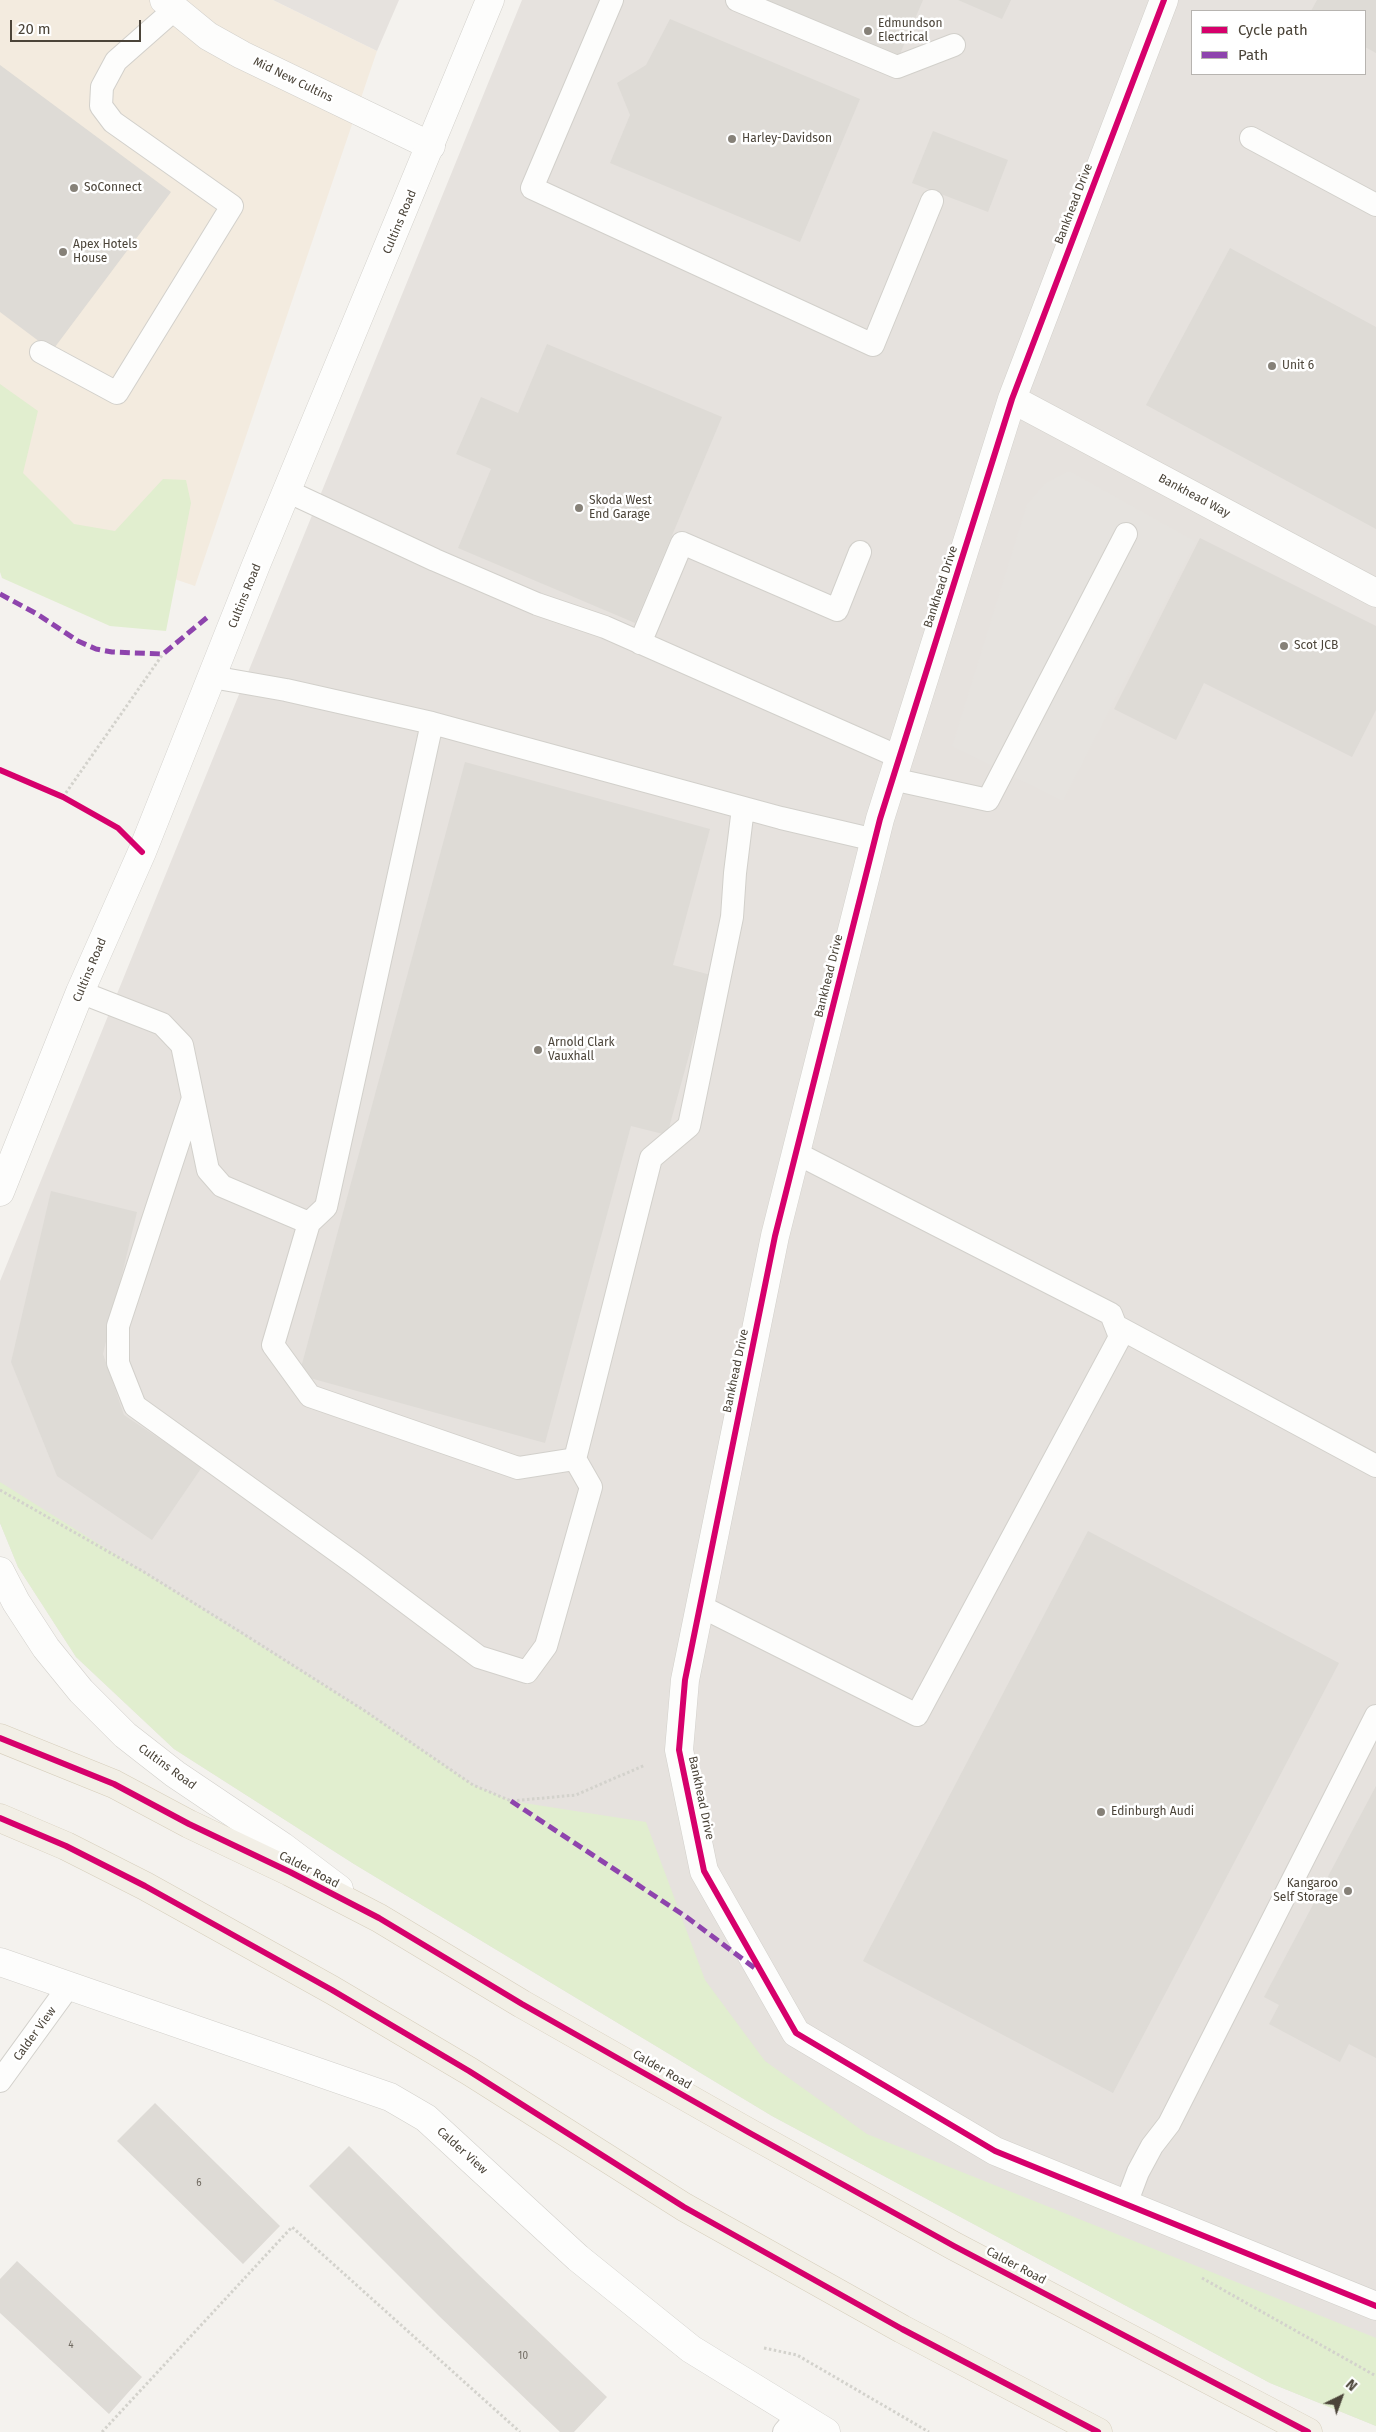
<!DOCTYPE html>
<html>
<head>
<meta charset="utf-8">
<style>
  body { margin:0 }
  #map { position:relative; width:1376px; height:2432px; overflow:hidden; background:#f4f2ee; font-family:"Fira Sans",sans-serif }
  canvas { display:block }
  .legend { position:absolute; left:1191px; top:10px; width:175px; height:65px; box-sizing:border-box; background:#fff; border:1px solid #b7b4b0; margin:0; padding:6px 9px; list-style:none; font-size:15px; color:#4b4439 }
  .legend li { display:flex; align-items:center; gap:10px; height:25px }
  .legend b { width:25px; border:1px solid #b7b4b0 }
  .north { position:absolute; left:1316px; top:2372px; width:50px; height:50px; -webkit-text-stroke:4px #fff; paint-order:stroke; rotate:42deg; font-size:14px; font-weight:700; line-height:20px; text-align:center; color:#4b4439 }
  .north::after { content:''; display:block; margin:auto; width:18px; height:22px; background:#4b4439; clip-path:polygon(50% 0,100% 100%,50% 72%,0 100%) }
  .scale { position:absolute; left:10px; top:20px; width:131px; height:22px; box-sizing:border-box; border:2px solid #4b4439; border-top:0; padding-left:6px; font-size:15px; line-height:18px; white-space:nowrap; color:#4b4439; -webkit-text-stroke:4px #fff; paint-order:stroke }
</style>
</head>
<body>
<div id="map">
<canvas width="1376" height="2432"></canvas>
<ul class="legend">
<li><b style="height:6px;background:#d6006c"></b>Cycle path</li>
<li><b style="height:6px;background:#8e44ad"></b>Path</li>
</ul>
<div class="north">N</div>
<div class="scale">20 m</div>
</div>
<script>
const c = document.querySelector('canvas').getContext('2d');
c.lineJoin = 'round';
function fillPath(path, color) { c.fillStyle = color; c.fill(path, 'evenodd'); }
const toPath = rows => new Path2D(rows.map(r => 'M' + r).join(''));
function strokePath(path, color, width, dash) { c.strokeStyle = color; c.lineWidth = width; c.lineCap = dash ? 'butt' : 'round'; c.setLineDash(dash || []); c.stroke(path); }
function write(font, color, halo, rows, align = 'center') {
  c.font = font + ' "Fira Sans",sans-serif'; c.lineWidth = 5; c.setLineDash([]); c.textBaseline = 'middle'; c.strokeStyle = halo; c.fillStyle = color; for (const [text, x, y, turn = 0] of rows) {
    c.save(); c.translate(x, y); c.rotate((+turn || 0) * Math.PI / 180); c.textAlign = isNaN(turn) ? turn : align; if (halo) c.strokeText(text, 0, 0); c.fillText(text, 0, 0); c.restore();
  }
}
fillPath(toPath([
  [0,0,273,0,377,51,195,586,13,524,0,481]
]), '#f3ebdf');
fillPath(toPath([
  [273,0,399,0,377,51],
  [522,0,1376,0,1376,2426,1270,2383,772,2116,354,1864,174,1749,76,1657,18,1567,0,1523,0,1281],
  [1192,11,1365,11,1365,74,1192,74]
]), '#e6e2de');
fillPath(toPath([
  [0,384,38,411,23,473,74,524,115,531,163,479,186,480,191,503,166,631,110,626,2,578,0,572],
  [0,1482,365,1711,473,1785,511,1801,646,1822,705,1980,765,2061,867,2134,1376,2338,1376,2426,1270,2383,772,2116,354,1864,174,1749,76,1657,18,1567,0,1523]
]), '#e1eecf');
fillPath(toPath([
  [1069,471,1196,542,1063,801,952,746,1027,504,1044,484]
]), '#e6e3df');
fillPath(toPath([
  [754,0,923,0,897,61],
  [958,0,1011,0,1002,19],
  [1317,0,1376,0,1376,53,1365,47,1365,11,1311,11],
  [670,19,860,99,800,242,610,163,630,115,617,83,646,65],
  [0,65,171,192,52,351,0,312],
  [933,131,1008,160,988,212,912,183],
  [1230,248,1376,327,1376,529,1146,405],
  [547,344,722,417,635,623,458,548,491,469,456,454,481,397,518,413],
  [1200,538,1376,626,1376,710,1352,757,1204,683,1176,740,1114,709],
  [465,762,710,829,673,965,711,975,667,1135,631,1126,545,1443,299,1375],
  [51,1191,137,1212,103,1354,124,1415,202,1467,152,1540,57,1476,11,1362],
  [1088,1531,1339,1663,1113,2093,863,1961],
  [1376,1786,1376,2058,1349,2044,1340,2062,1269,2024,1279,2005,1264,1997],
  [155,2103,280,2226,243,2264,117,2141],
  [349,2146,480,2276,607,2397,574,2432,560,2432,439,2316,309,2186],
  [17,2261,142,2377,109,2414,0,2313,0,2279]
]), '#dedbd6');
const service = toPath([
  [612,0,532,188,873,345,932,201],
  [737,0,897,67,954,45],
  [1251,138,1376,205],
  [41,352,117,393,232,206,113,122,101,106,102,87,116,61,175,9],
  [287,491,435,560,537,604,605,627,899,757],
  [640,643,682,543,837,610,860,552],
  [212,677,286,690,432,723,781,818,875,840],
  [892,779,988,800,1126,534],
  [80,992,162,1024,182,1045,208,1170,222,1186,309,1223,326,1207,432,723],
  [193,1098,118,1326,118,1363,135,1406,355,1564,479,1657,527,1672,546,1646,591,1487,575,1459,518,1468,310,1396,273,1345,309,1223],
  [1116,1326,1376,1466],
  [575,1459,651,1158,689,1126,732,917,735,873,743,808],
  [700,1606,917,1715,1120,1337,1111,1314,796,1153],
  [0,2081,69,1986],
  [1126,2204,1138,2172,1152,2146,1169,2124,1376,1716],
  [784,2432,797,2417]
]);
const minor = toPath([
  [164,0,208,36,242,55,431,146],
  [1164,0,1012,399,880,819,775,1236,685,1680,679,1750,704,1871,796,2033,995,2151,1376,2306],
  [1012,399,1376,593],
  [0,1962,390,2097,426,2118,578,2258,691,2349,826,2432]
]);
const tertiary = toPath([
  [0,1192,80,992,142,852,256,565,490,0],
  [0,1571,16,1602,46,1648,81,1691,125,1735,175,1774,282,1846,339,1889]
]);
const primary = toPath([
  [0,1738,114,1784,189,1824,290,1872,379,1918,522,2004,748,2132,954,2246,1308,2432],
  [0,1818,66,1846,145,1886,332,1990,469,2071,684,2207,902,2329,1098,2432]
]);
strokePath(service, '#d2d0cb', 24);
strokePath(minor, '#d2d0cb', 29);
strokePath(tertiary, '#d2d0cb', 29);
strokePath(primary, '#d6cebb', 29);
strokePath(toPath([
  [63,797,163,654],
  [0,1490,144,1572,242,1633,365,1711,473,1785,511,1801,576,1795,645,1765],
  [1202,2278,1376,2376],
  [764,2348,797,2355,929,2432],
  [102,2432,292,2227,520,2432]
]), '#d3d2cc', 3, [2.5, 2.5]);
strokePath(service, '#fdfdfc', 22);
strokePath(minor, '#fdfdfc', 28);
strokePath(tertiary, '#fdfdfc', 28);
strokePath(primary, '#f2efe6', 28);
strokePath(toPath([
  [0,594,37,614,78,641,96,649,112,652,163,654,210,615],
  [511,1801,685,1916,756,1969]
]), '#8e44ad', 5, [10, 5]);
strokePath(toPath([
  [1164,0,1012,399,880,819,775,1236,685,1680,679,1750,704,1871,796,2033,995,2151,1376,2306],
  [0,770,63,797,118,828,142,852],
  [0,1738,114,1784,189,1824,290,1872,379,1918,522,2004,748,2132,954,2246,1308,2432],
  [0,1818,66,1846,145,1886,332,1990,469,2071,684,2207,902,2329,1098,2432]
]), '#d6006c', 6);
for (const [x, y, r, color] of [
  [868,31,5,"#868178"],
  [732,139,5,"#868178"],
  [74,188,5,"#868178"],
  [63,252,5,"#868178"],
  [1272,366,5,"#868178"],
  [579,508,5,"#868178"],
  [1284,646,5,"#868178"],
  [538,1050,5,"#868178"],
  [1101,1812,5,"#868178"],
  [1348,1891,5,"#868178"]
]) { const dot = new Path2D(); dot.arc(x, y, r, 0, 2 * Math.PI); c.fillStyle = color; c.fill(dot); strokePath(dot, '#fff', 2); }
write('10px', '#706a61', null, [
  ["6",199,2183],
  ["4",71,2345],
  ["10",523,2356]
]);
write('12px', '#4b4439', '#fff', [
  ["Edmundson",878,24],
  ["Electrical",878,38],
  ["Harley-Davidson",742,139],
  ["SoConnect",84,188],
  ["Apex Hotels",73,245],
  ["House",73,259],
  ["Unit 6",1282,366],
  ["Skoda West",589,501],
  ["End Garage",589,515],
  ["Scot JCB",1294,646],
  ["Arnold Clark",548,1043],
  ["Vauxhall",548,1057],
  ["Edinburgh Audi",1111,1812],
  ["Kangaroo",1338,1884,"right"],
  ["Self Storage",1338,1898,"right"]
], 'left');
write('12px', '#4b4439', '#fff', [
  ["Mid New Cultins",293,80,26],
  ["Bankhead Drive",1074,204,-69],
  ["Cultins Road",400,222,-67],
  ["Bankhead Way",1194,496,28],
  ["Bankhead Drive",941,587,-72],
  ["Cultins Road",245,596,-68],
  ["Cultins Road",90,970,-67],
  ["Bankhead Drive",829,976,-76],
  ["Bankhead Drive",736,1371,-78],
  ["Cultins Road",167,1767,36],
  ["Bankhead Drive",701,1798,78],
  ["Calder Road",309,1870,27],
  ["Calder View",35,2034,-54],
  ["Calder Road",662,2070,30],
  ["Calder View",462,2151,42],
  ["Calder Road",1016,2266,28]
]);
</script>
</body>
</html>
